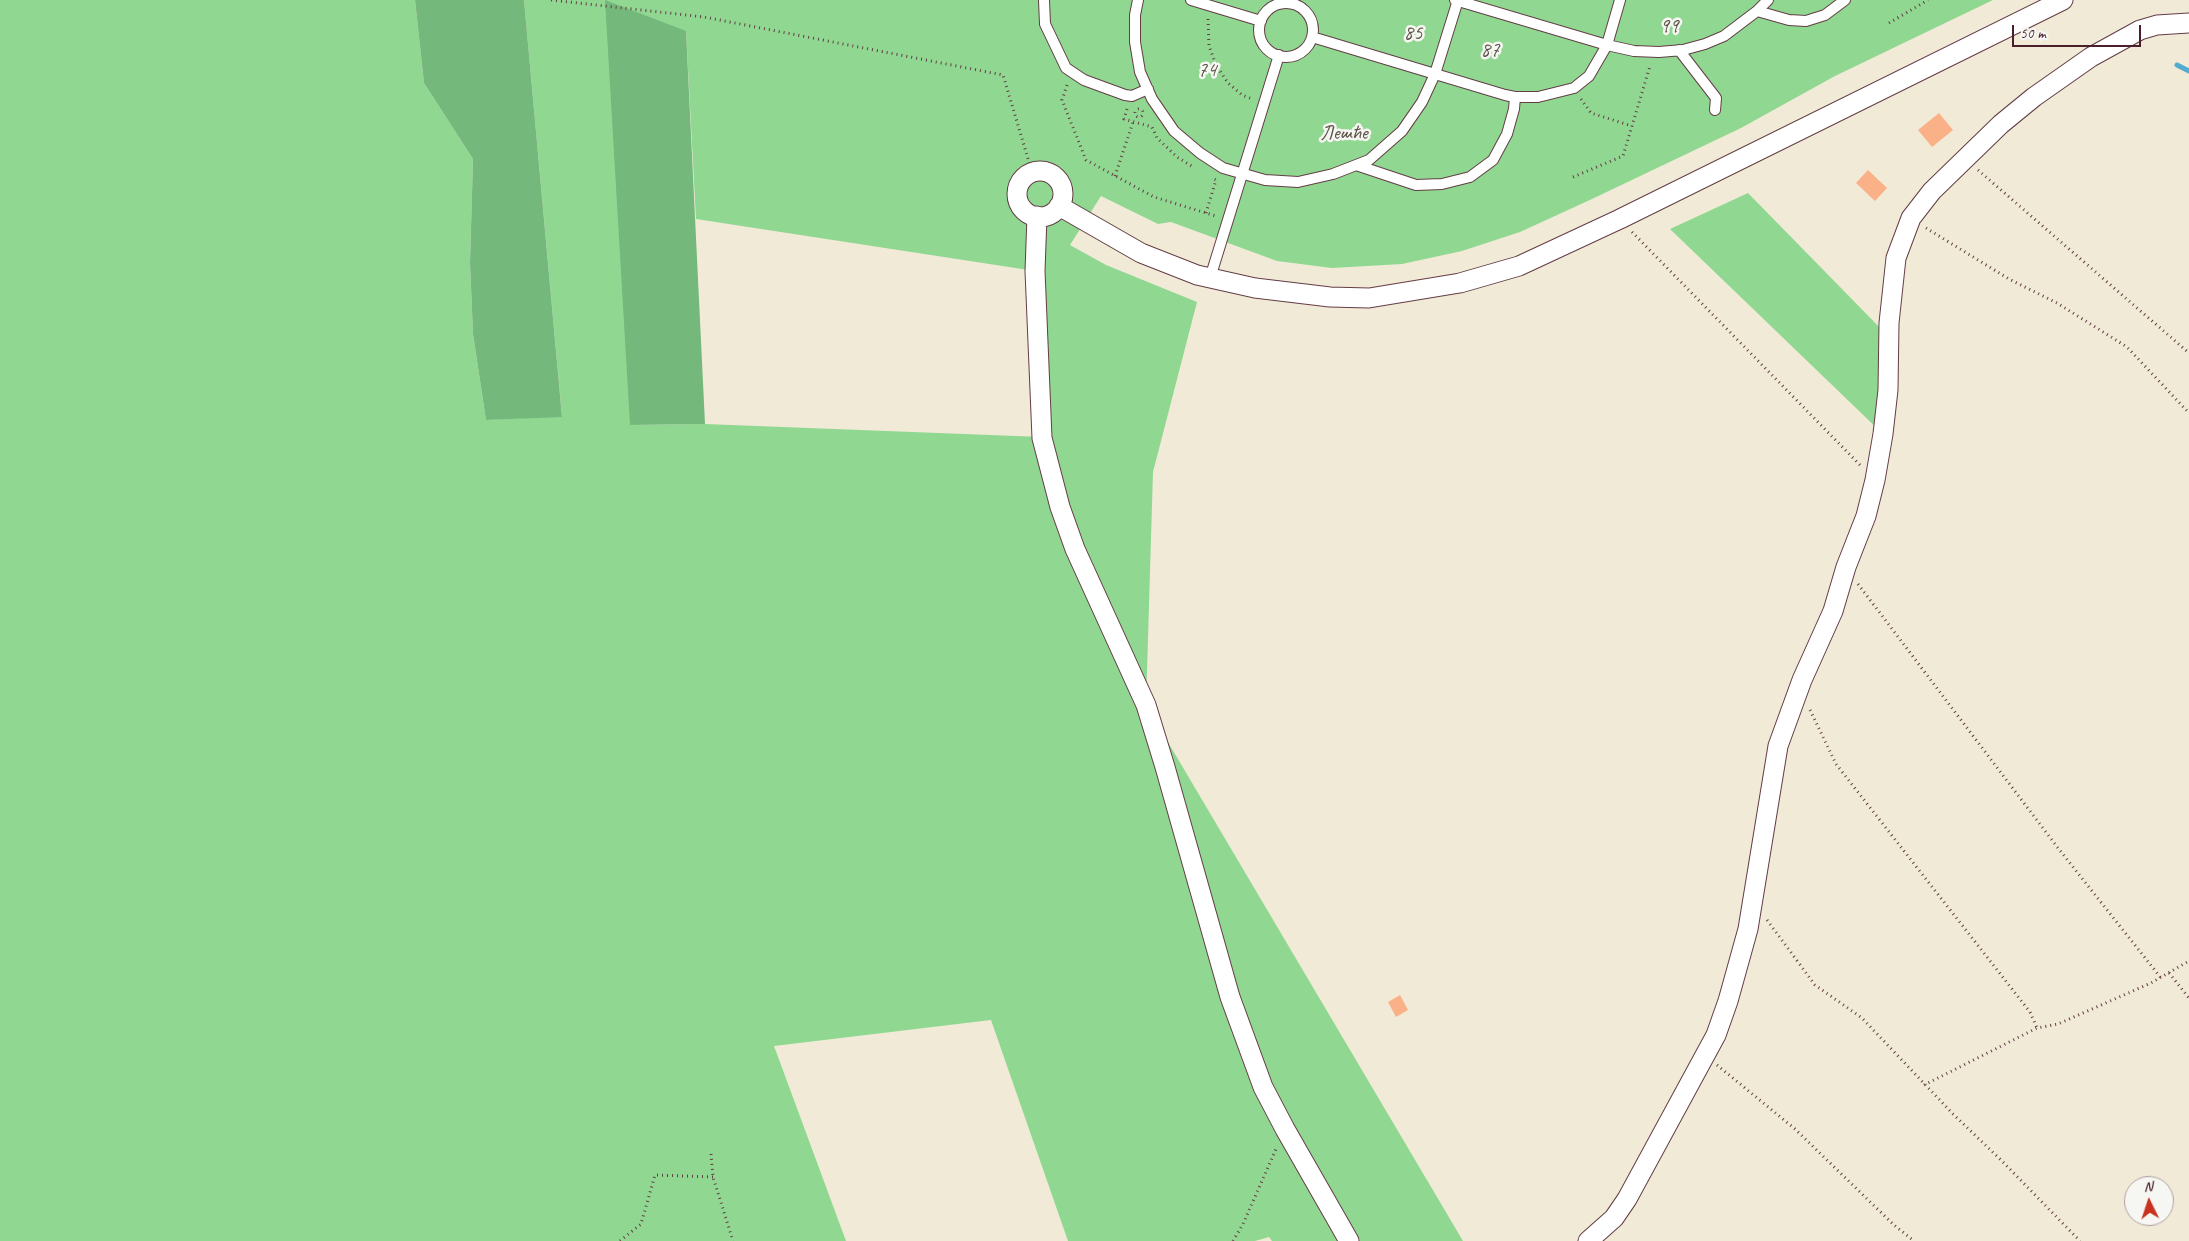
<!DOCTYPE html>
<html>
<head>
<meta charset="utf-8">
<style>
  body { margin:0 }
  #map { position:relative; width:2189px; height:1241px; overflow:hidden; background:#f1ead7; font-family:Caveat,sans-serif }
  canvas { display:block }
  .north { position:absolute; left:2124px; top:1176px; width:50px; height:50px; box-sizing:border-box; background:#f6f6f2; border:1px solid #b1a0a2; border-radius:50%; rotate:356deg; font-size:14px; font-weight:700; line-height:20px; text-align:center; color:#4a1f2b }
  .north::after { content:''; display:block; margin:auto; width:18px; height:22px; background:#c8321e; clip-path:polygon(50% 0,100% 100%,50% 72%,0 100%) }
  .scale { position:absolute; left:2012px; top:25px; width:129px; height:22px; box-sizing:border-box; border:2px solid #4a1f2b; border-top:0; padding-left:6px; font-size:15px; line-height:18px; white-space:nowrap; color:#4a1f2b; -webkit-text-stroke:4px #f6f6f2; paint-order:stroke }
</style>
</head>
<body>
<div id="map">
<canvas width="2189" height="1241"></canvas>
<div class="north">N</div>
<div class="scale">50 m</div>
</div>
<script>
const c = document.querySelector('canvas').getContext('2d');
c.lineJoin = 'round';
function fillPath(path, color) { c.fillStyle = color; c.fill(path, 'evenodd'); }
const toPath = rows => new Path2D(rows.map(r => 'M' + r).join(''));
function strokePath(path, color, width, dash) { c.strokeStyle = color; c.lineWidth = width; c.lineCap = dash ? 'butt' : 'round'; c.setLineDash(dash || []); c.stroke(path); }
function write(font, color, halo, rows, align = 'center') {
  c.font = font + ' Caveat,sans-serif'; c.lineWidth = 5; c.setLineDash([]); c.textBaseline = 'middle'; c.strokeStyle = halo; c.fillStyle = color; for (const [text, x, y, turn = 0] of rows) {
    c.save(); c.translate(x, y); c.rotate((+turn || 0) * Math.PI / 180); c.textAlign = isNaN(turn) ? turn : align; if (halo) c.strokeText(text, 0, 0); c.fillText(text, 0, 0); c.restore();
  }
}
fillPath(toPath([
  [0,0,415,0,424,83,473,159,470,263,473,334,486,420,562,416,524,0,1993,0,1835,76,1741,128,1592,199,1520,232,1462,251,1402,264,1332,268,1277,261,1171,222,1158,224,1101,196,1070,245,1106,265,1197,302,1153,472,1146,705,1463,1241,1272,1241,1269,1237,1255,1241,1068,1241,991,1020,774,1046,846,1241,0,1241],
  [686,31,696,219,1035,271,1042,437,705,424,630,425],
  [1748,193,1889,337,1883,434,1670,229]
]), '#90d892');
fillPath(toPath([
  [415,0,524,0,562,417,486,420,473,334,470,263,473,159,424,83],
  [605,0,686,31,705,424,630,425]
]), '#74b87c');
strokePath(toPath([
  [2177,65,2189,71]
]), '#51accf', 5);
fillPath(toPath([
  [1939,113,1953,130,1932,147,1918,130],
  [1868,170,1887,188,1875,201,1856,183],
  [1400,995,1408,1010,1396,1017,1388,1002]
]), '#fab188');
const service = toPath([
  [1044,0,1045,24,1066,68,1084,80,1125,95,1132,96,1148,89],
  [1138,0,1135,15,1135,42,1140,72,1152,99,1174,131,1200,153,1223,168,1265,180,1298,182,1333,174,1369,160,1402,131,1422,102,1435,74,1458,0],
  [1191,0,1261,21],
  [1455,0,1607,45,1634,51,1659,52,1683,50,1705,44,1724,36,1757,11,1768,0],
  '1259 30a27 27 0 1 1 54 0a27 27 0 1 1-54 0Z',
  [1757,11,1789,20,1806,21,1825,15,1845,0],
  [1312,37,1505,95,1515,97,1538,97,1574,88,1589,76,1607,45,1620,0],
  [1679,50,1716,98,1715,110],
  [1356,165,1416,185,1442,184,1470,177,1493,160,1507,134,1514,109,1515,97],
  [1210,278,1279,55]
]);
const minor = toPath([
  '1017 194a23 23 0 1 1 46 0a23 23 0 1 1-46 0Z',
  [1059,206,1141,253,1197,275,1255,288,1330,297,1369,298,1460,283,1519,266,1620,219,2063,0],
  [1037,216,1035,271,1042,438,1060,507,1075,549,1146,705,1165,767,1230,997,1263,1087,1285,1129,1349,1241],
  [1588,1241,1614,1218,1627,1199,1716,1035,1728,1001,1748,929,1778,746,1802,680,1833,611,1846,567,1866,516,1875,480,1883,434,1888,390,1889,323,1896,258,1911,218,1932,191,2001,124,2034,97,2091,57,2140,30,2157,25,2189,23]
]);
strokePath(service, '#633d45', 12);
strokePath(minor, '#633d45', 21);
strokePath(toPath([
  [551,0,704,17,1003,75,1032,172],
  [1208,19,1209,46,1216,65,1228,83,1242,95,1252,99],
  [1889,23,1928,0],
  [1067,85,1062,100,1086,160,1154,197,1216,216],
  [1581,99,1591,113,1632,126],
  '1135 113a4 4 0 1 1 8 0a4 4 0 1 1-8 0Z',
  [1127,109,1124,119,1152,127,1157,138,1177,157,1193,167],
  [1978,170,2189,353],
  [1115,176,1133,122],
  [1573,177,1623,156,1650,66],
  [1206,213,1216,180,1214,179],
  [1926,228,2009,279,2057,303,2127,347,2189,413],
  [1632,232,1860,465],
  [1858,584,2058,848,2161,978],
  [1810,710,1836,764,2030,1012,2037,1028],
  [1767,920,1815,985,1862,1018,1953,1114,2002,1161,2080,1241],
  [2169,973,2189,998],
  [1717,1065,1795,1129,1894,1225,1914,1241],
  [1924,1085,2037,1028,2058,1024,2151,983,2189,961],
  [711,1154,713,1177,733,1241],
  [620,1241,641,1224,655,1175,713,1177],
  [1233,1241,1243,1224,1276,1149]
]), '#633d45', 3, [1, 4]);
strokePath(service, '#fff', 10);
strokePath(minor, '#fff', 19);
write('21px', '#5f564a', '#f6f6f2', [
  ["99",1669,26],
  ["85",1413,33],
  ["87",1490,50],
  ["74",1207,70],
  ["Лешће",1344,133]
]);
</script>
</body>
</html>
